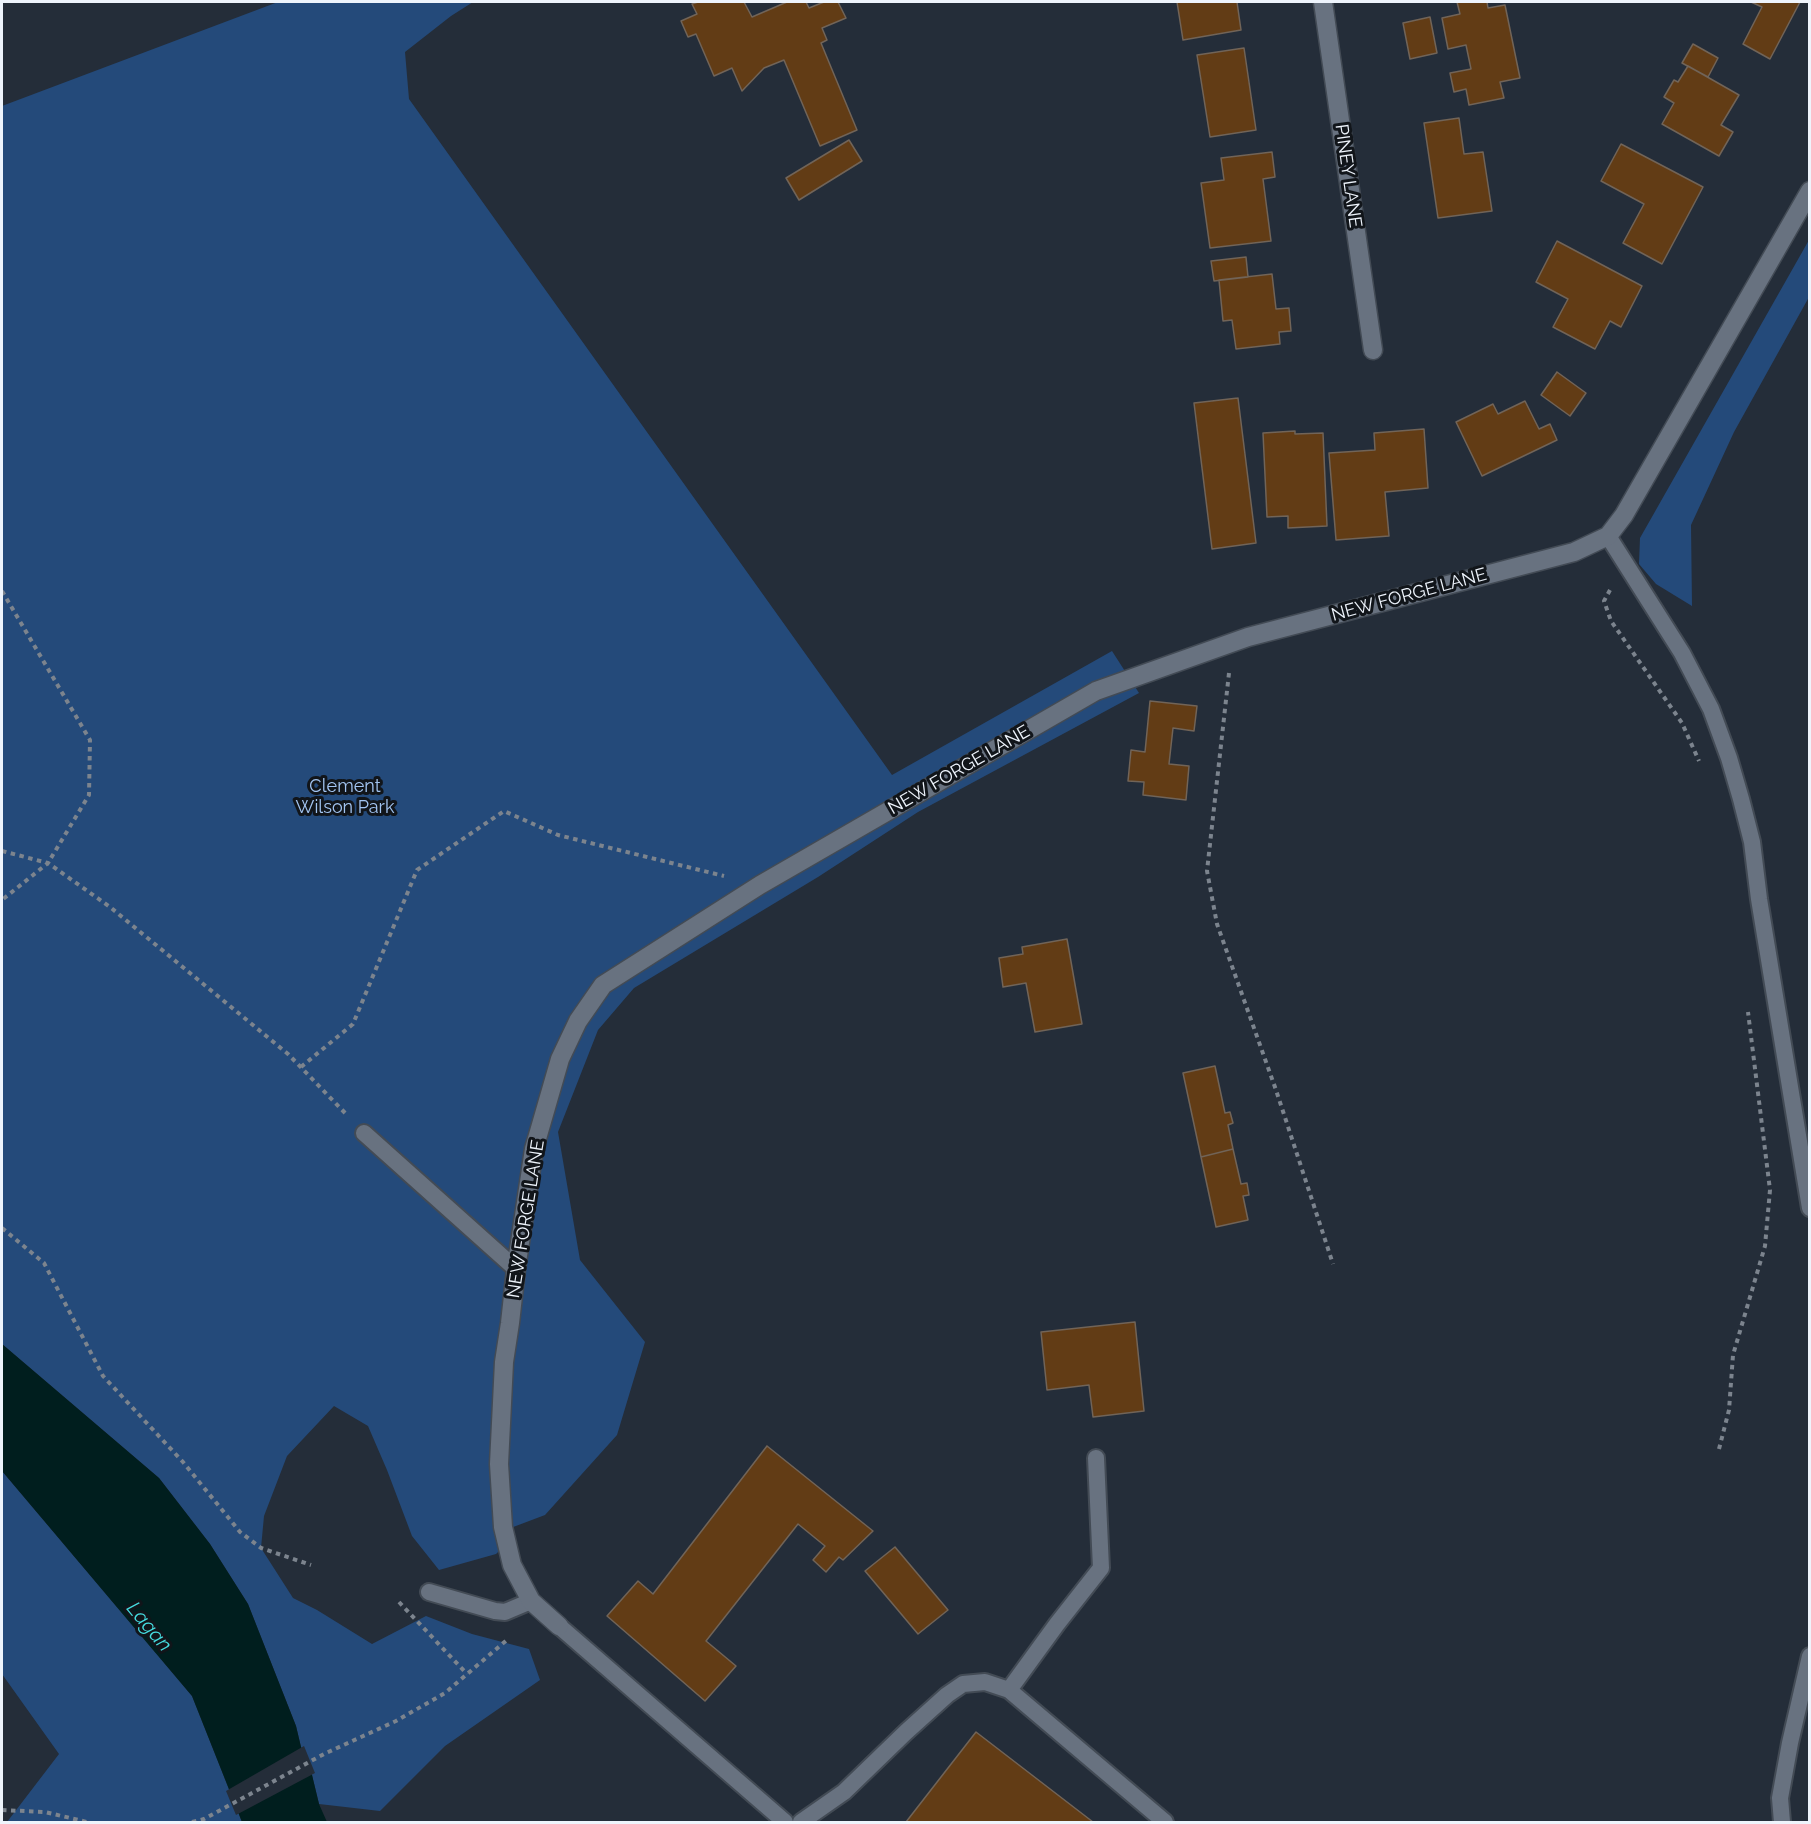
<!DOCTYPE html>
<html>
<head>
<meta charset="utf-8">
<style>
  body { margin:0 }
  #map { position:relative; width:1811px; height:1824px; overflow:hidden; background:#242d39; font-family:Raleway,sans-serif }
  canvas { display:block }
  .frame { position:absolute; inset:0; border:3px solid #eef4fc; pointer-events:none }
</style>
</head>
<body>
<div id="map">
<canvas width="1811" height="1824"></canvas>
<div class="frame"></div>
</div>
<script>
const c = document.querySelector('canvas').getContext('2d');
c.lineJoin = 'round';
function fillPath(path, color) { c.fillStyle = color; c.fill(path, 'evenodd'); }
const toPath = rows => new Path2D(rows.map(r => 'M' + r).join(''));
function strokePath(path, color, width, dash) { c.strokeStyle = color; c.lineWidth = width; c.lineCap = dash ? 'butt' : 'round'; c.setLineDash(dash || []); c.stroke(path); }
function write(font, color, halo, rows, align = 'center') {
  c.font = font + ' Raleway,sans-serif'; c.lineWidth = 6; c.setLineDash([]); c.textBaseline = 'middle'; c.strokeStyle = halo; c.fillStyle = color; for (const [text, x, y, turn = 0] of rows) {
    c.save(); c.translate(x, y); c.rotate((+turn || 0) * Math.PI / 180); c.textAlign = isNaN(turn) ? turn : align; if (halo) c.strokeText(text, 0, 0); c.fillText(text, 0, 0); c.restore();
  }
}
fillPath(toPath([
  [278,2,473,2,451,16,405,52,409,99,892,775,1112,651,1139,693,918,812,818,877,634,988,598,1030,558,1132,580,1260,645,1342,617,1435,545,1515,500,1532,502,1548,496,1554,439,1570,412,1536,387,1470,368,1426,334,1406,287,1456,264,1516,261,1548,293,1598,317,1610,372,1644,426,1616,472,1634,529,1649,540,1680,445,1746,380,1811,319,1804,312,1775,301,1747,296,1726,248,1604,210,1544,159,1478,2,1344,2,106],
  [1809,240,1809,297,1734,432,1691,525,1692,606,1656,584,1639,564,1640,538],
  [2,1471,192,1696,242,1822,7,1822,59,1754,2,1674]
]), '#244a7a');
fillPath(toPath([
  [2,1344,159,1478,210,1544,248,1604,296,1726,301,1747,312,1775,319,1804,327,1822,242,1822,192,1696,2,1471]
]), '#001e1e');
fillPath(toPath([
  [304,1746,315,1773,236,1815,226,1791]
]), '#242d39');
const building = toPath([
  [698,2,744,2,752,17,787,2,806,2,809,8,824,2,838,2,846,18,822,28,827,40,821,43,857,130,820,146,784,60,764,68,742,91,732,68,714,76,696,34,688,37,681,21,697,14,692,4,698,2],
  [1177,2,1237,2,1241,30,1183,40,1177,2],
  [1457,2,1487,2,1488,8,1505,5,1520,78,1500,82,1504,98,1469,105,1466,89,1454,92,1450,73,1471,69,1466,45,1448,49,1442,18,1460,14,1457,2],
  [1751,2,1800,2,1770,59,1743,44,1762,7,1751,2],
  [1430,17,1437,53,1410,59,1403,23,1430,17],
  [1693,44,1718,58,1708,77,1682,63,1693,44],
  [1244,48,1256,130,1210,137,1197,55,1244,48],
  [1688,66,1739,95,1721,125,1733,132,1719,156,1662,124,1674,103,1664,97,1674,80,1678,82,1688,66],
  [1459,118,1464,154,1483,152,1492,211,1438,218,1424,123,1459,118],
  [849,140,862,161,799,200,786,178,849,140],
  [1621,144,1703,187,1662,264,1623,243,1644,204,1601,181,1621,144],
  [1272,152,1275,177,1263,179,1271,241,1210,248,1201,183,1224,180,1221,158,1272,152],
  [1557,241,1642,286,1621,327,1610,321,1595,349,1553,327,1568,299,1536,282,1557,241],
  [1246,257,1248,277,1214,281,1211,261,1246,257],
  [1272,274,1276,309,1289,308,1291,331,1279,332,1280,344,1236,349,1232,320,1223,321,1219,280,1272,274],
  [1557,372,1586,393,1570,416,1541,395,1557,372],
  [1238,398,1256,543,1212,549,1194,403,1238,398],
  [1525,401,1539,429,1550,424,1557,440,1482,476,1456,422,1493,404,1498,414,1525,401],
  [1424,429,1428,488,1385,492,1389,536,1336,540,1329,453,1375,450,1374,433,1424,429],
  [1295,431,1295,434,1323,433,1327,526,1288,528,1288,516,1267,517,1263,433,1295,431],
  [1150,701,1197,706,1194,731,1173,728,1169,764,1189,766,1186,800,1143,795,1144,782,1128,781,1131,750,1145,752,1150,701],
  [1067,939,1082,1024,1035,1032,1026,983,1003,987,999,958,1023,954,1022,947,1067,939],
  [1215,1066,1225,1113,1230,1112,1233,1123,1228,1125,1233,1149,1201,1157,1183,1073,1215,1066],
  [1233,1149,1241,1184,1247,1183,1249,1195,1243,1196,1248,1220,1216,1227,1201,1157,1233,1149],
  [1135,1322,1144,1411,1093,1417,1089,1385,1047,1390,1041,1332,1135,1322],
  [767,1446,873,1531,843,1560,839,1557,826,1572,813,1560,825,1546,798,1524,706,1641,736,1666,705,1701,607,1616,638,1581,653,1594,767,1446],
  [895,1547,948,1610,918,1634,865,1571,895,1547],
  [976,1732,1093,1822,906,1822,976,1732]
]);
fillPath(building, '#623c15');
strokePath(building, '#716458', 1.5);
const service = toPath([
  [1608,536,1682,653,1711,709,1729,758,1741,799,1752,842,1759,899,1810,1208],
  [364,1133,516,1269],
  [429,1592,495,1611,505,1612,531,1601],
  [559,1626,785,1822],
  [1009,1690,1057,1624,1101,1568,1096,1458],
  [801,1822,844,1792,906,1732,947,1695,963,1684,985,1682,1009,1690,1165,1822],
  [1782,1822,1780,1798,1790,1743,1810,1656]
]);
const minor = toPath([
  [1323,2,1373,350],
  [559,1626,531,1601,512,1565,503,1527,499,1464,504,1362,510,1323,516,1269,534,1149,560,1059,578,1021,603,985,760,885,1096,691,1248,637,1574,552,1608,536,1624,515,1810,191]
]);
strokePath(service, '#434b55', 20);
strokePath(minor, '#434b55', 21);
strokePath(toPath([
  [1610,590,1604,601,1611,621,1682,723,1699,761],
  [2,591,90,740,89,795,48,863,2,900],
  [1229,673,1207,871,1217,924,1276,1090,1333,1264],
  [2,851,48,863,110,907,288,1054,347,1115],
  [301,1067,353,1024,417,870,504,811,558,835,724,876],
  [2,1228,44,1263,103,1376,183,1462,240,1532,261,1548,311,1565],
  [1719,1449,1729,1410,1733,1355,1765,1246,1770,1190,1748,1012],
  [399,1602,467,1674],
  [2,1810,45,1812,87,1822],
  [192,1822,204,1819,324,1754,396,1721,445,1693,508,1639]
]), '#7c848e', 4, [4.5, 4.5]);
strokePath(service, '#687280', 16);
strokePath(minor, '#687280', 18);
write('18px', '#eef4fc', '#11151a', [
  ["PINEY LANE",1348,176,82],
  ["NEW FORGE LANE",1409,595,-15],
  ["NEW FORGE LANE",959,770,-30],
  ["NEW FORGE LANE",526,1219,-81]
]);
write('18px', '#a3c5f2', '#11151a', [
  ["Clement",345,787],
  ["Wilson Park",345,808]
]);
write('italic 20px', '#45dce0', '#11151a', [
  ["Lagan",149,1627,50]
]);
</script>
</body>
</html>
